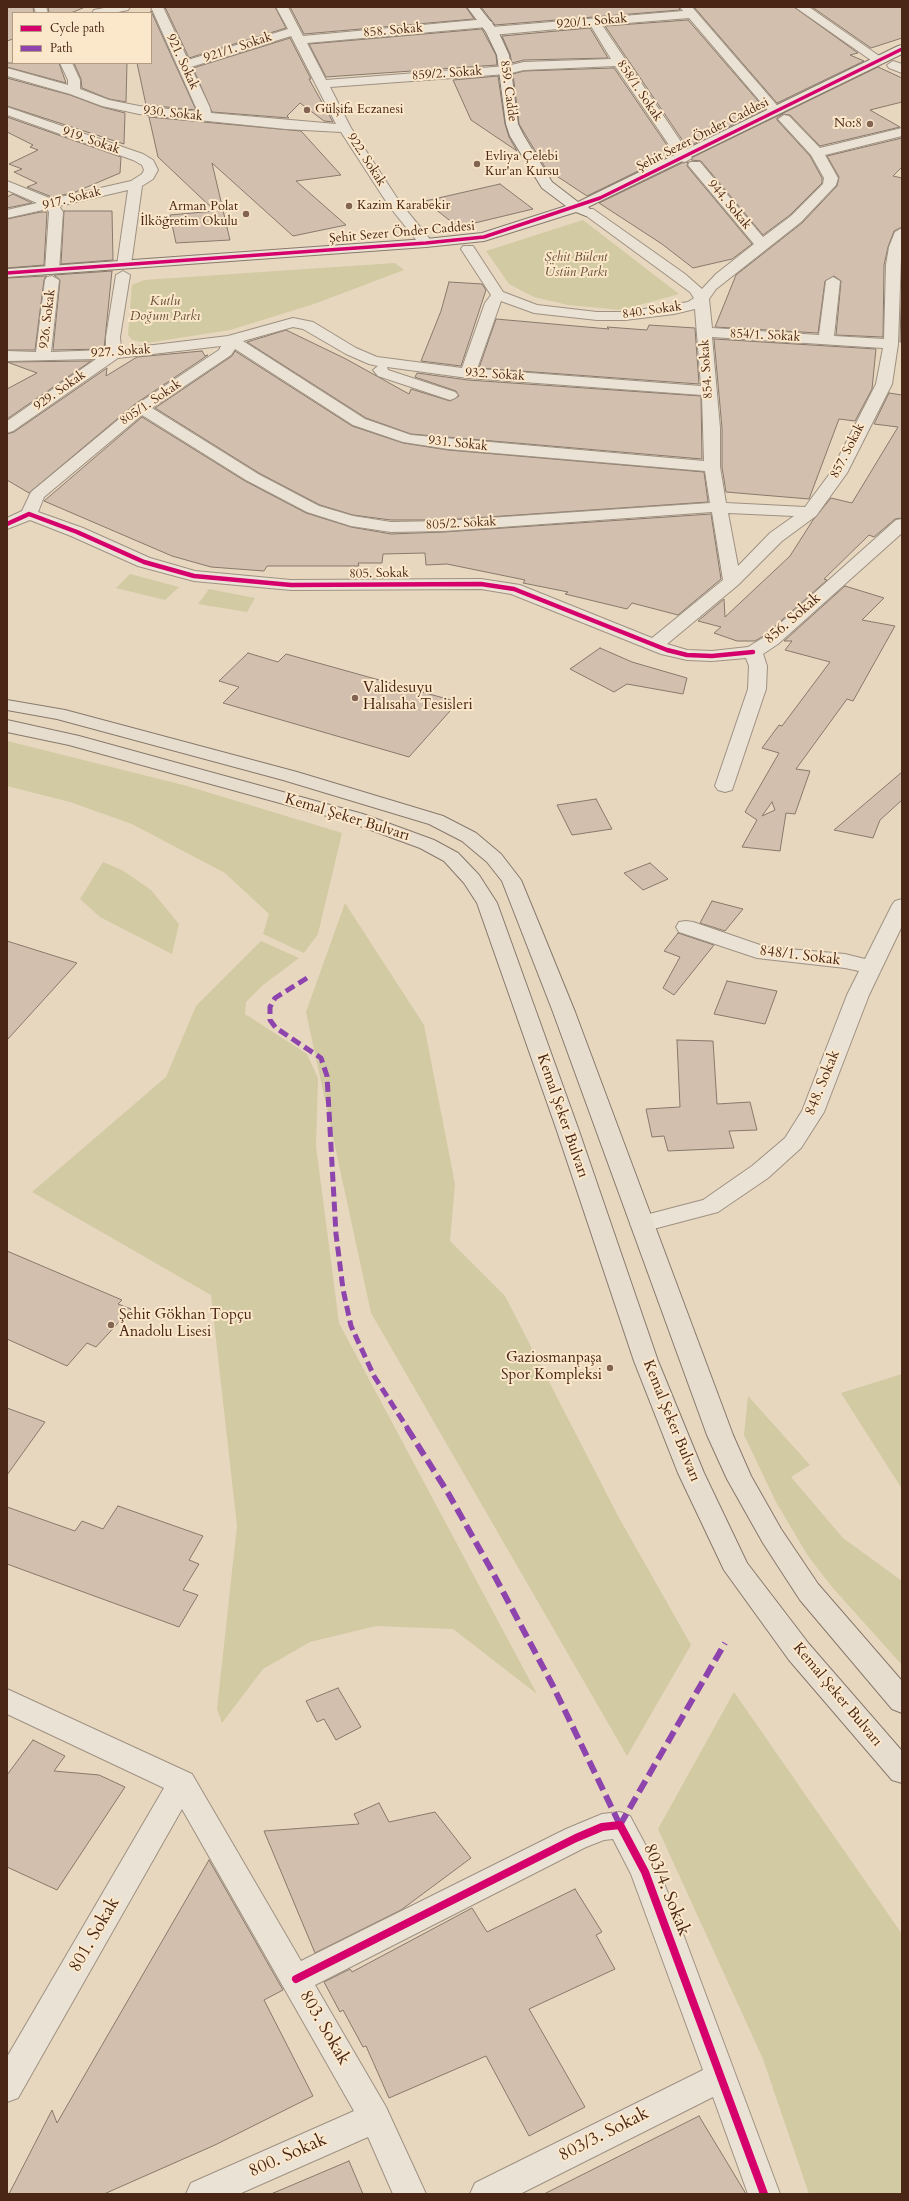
<!DOCTYPE html>
<html>
<head>
<meta charset="utf-8">
<style>
  body { margin:0 }
  #map { position:relative; width:909px; height:2201px; overflow:hidden; background:#e8d7bf; font-family:Cardo,serif }
  canvas { display:block }
  .frame { position:absolute; inset:0; border:8px solid #492616; pointer-events:none }
  .legend { position:absolute; left:12px; top:12px; width:140px; height:52px; box-sizing:border-box; background:#fbe7ca; border:1px solid #b49a82; margin:0; padding:5px 7px; list-style:none; font-size:12px; color:#492616 }
  .legend li { display:flex; align-items:center; gap:8px; height:20px }
  .legend b { width:20px; border:1px solid #b49a82 }
</style>
</head>
<body>
<div id="map">
<canvas width="909" height="2201"></canvas>
<div class="frame"></div>
<ul class="legend">
<li><b style="height:5px;background:#d6006c"></b>Cycle path</li>
<li><b style="height:5px;background:#8e44ad"></b>Path</li>
</ul>
</div>
<script>
const c = document.querySelector('canvas').getContext('2d');
c.lineJoin = 'round';
function fillPath(path, color) { c.fillStyle = color; c.fill(path, 'evenodd'); }
const toPath = rows => new Path2D(rows.map(r => 'M' + r).join(''));
function strokePath(path, color, width, dash) { c.strokeStyle = color; c.lineWidth = width; c.lineCap = dash ? 'butt' : 'round'; c.setLineDash(dash || []); c.stroke(path); }
function write(font, color, halo, rows, align = 'center') {
  c.font = font + ' Cardo,serif'; c.lineWidth = 4; c.setLineDash([]); c.textBaseline = 'middle'; c.strokeStyle = halo; c.fillStyle = color; for (const [text, x, y, turn = 0] of rows) {
    c.save(); c.translate(x, y); c.rotate((+turn || 0) * Math.PI / 180); c.textAlign = isNaN(turn) ? turn : align; if (halo) c.strokeText(text, 0, 0); c.fillText(text, 0, 0); c.restore();
  }
}
fillPath(toPath([
  [583,220,679,294,621,310,568,305,534,297,509,284,486,251],
  [395,263,404,270,314,304,230,330,147,343,132,340,128,335,132,285,144,280],
  [130,574,179,587,165,600,116,588],
  [209,589,255,598,247,612,198,604],
  [7,741,187,786,342,833,318,934,304,953,263,934,269,914,225,873,132,824,70,802,7,786],
  [103,862,122,870,151,890,179,924,172,954,100,917,80,899],
  [345,903,424,1025,455,1184,450,1241,505,1296,618,1516,691,1645,627,1756,371,1313,306,1012],
  [261,941,299,958,263,985,246,1002,245,1014,307,1054,318,1078,316,1146,339,1323,537,1694,453,1629,376,1626,310,1642,263,1669,222,1723,217,1709,237,1526,211,1295,32,1192,166,1077,196,1006],
  [902,1374,902,1489,841,1393],
  [748,1396,810,1465,791,1477,843,1538,902,1581,902,1665,832,1587,808,1556,776,1502,744,1435],
  [734,1692,902,1934,902,2194,809,2194,763,2059,658,1829]
]), '#d1caa2');
const building = toPath([
  [7,7,33,7,34,13,13,13,13,39,7,41,7,7],
  [48,7,85,7,71,13,49,13,48,7],
  [165,7,275,7,286,28,189,58,165,7],
  [290,7,466,7,474,19,304,34,290,7],
  [481,7,679,7,680,10,495,25,481,7],
  [694,7,794,7,858,53,850,55,864,61,777,103,694,7],
  [812,7,902,7,902,38,871,48,812,7],
  [151,11,196,110,146,105,137,63,151,63,151,11],
  [688,20,765,109,687,147,605,26,688,20],
  [590,28,608,58,524,60,512,63,510,54,502,36,590,28],
  [482,29,496,55,497,65,326,77,309,44,482,29],
  [290,38,311,79,309,79,333,122,324,121,300,103,287,116,289,118,212,112,193,68,290,38],
  [7,63,59,63,66,83,7,67,7,63],
  [74,63,127,63,126,102,109,99,82,88,81,79,74,63],
  [878,67,902,78,902,102,870,110,900,127,820,146,790,115,783,114,777,118,777,120,810,156,822,178,822,183,790,215,763,235,701,161,691,160,693,157,878,67],
  [614,68,673,154,587,196,546,169,519,124,513,74,524,71,614,68],
  [498,76,505,124,509,137,517,151,471,120,453,80,498,76],
  [7,78,70,95,102,107,125,113,124,144,7,106,7,78],
  [7,117,121,157,120,173,73,193,52,197,27,187,37,183,14,172,22,169,9,164,38,150,30,147,33,145,7,132,7,117],
  [149,117,301,131,341,175,296,181,346,225,293,236,212,163,230,240,176,243,170,215,215,211,158,157,149,117],
  [902,138,902,167,893,176,902,178,902,227,894,231,888,247,884,265,883,337,836,335,841,281,834,276,825,281,818,333,715,327,736,275,802,223,837,186,839,177,827,156,902,138],
  [688,162,687,166,752,244,732,259,693,268,662,244,599,203,682,163,688,162],
  [500,184,533,209,458,227,425,201,500,184],
  [13,194,32,203,7,208,7,197,13,194],
  [64,211,112,211,113,260,61,264,64,211],
  [41,212,47,212,44,265,7,268,7,219,41,212],
  [112,271,104,349,53,350,60,280,54,275,112,271],
  [902,272,902,342,900,342,902,272],
  [46,276,44,280,35,350,7,350,7,278,46,276],
  [449,282,482,284,486,290,461,366,421,361,441,311,449,282],
  [496,319,609,329,607,327,647,330,649,325,695,328,699,384,479,368,496,319],
  [286,330,346,359,409,394,411,389,450,401,459,396,456,391,415,377,417,373,468,380,701,396,702,459,411,434,366,418,247,342,286,330],
  [714,339,876,349,872,389,855,421,839,419,809,499,726,492,722,467,722,428,714,339],
  [202,351,205,356,208,355,135,404,29,493,7,480,7,434,14,432,107,368,106,376,137,357,202,351],
  [235,351,352,426,403,443,448,450,704,472,708,502,444,520,391,520,353,515,320,505,259,473,155,408,232,356,235,351],
  [91,361,7,419,7,389,37,373,7,362,91,361],
  [889,393,902,395,902,518,895,519,874,537,869,535,824,579,827,580,765,635,755,641,737,641,714,633,721,627,698,621,724,599,725,617,790,556,813,520,831,498,852,503,898,427,874,424,889,393],
  [142,417,245,481,306,513,351,527,391,534,444,532,711,514,721,579,678,615,632,603,627,609,565,594,568,592,523,583,525,580,447,564,426,565,425,553,383,554,382,563,358,563,359,566,267,566,264,571,211,567,172,556,44,501,142,417],
  [845,586,884,598,862,620,895,626,853,701,847,699,796,769,810,771,795,814,786,813,780,851,742,847,757,820,745,812,779,753,762,748,779,725,782,726,830,662,785,650,792,641,784,641,845,586],
  [772,802,775,810,762,816,772,802],
  [600,648,632,662,687,678,683,694,627,684,614,692,570,669,600,648],
  [248,653,278,662,286,654,458,702,409,757,223,703,239,687,219,681,248,653],
  [902,772,902,800,880,820,873,838,834,830,902,772],
  [596,799,612,829,572,835,557,805,596,799],
  [650,863,668,879,643,890,624,873,650,863],
  [712,901,743,909,725,931,700,923,712,901],
  [678,933,714,945,674,995,663,988,680,957,664,951,678,933],
  [7,941,77,963,7,1040,7,941],
  [727,981,777,991,765,1024,714,1014,727,981],
  [677,1040,713,1041,717,1104,750,1102,757,1130,729,1131,734,1148,668,1151,664,1136,652,1137,646,1109,680,1107,677,1040],
  [7,1251,122,1300,118,1304,131,1309,96,1347,87,1343,67,1366,7,1339,7,1251],
  [7,1408,45,1422,7,1475,7,1408],
  [118,1506,203,1536,189,1560,199,1564,183,1590,198,1595,179,1627,7,1564,7,1507,75,1531,82,1521,103,1529,118,1506],
  [338,1688,361,1727,336,1740,324,1719,317,1722,306,1701,338,1688],
  [33,1740,65,1756,54,1771,99,1775,125,1787,57,1890,7,1867,7,1775,33,1740],
  [379,1803,389,1822,435,1812,471,1858,401,1910,315,1953,264,1831,359,1824,354,1814,379,1803],
  [209,1860,283,1990,264,2000,313,2096,215,2145,104,2194,9,2194,52,2110,57,2123,209,1860],
  [575,1889,602,1932,596,1935,615,1969,529,2009,585,2107,529,2136,486,2056,389,2098,366,2046,363,2047,343,2010,340,2012,324,1982,350,1969,352,1972,472,1908,487,1932,575,1889],
  [699,2116,746,2194,544,2194,699,2116],
  [349,2161,363,2194,271,2194,349,2161]
]);
fillPath(building, '#d3bfae');
strokePath(building, '#87796b', 1);
const street = toPath([
  [34,7,46,7,48,13,36,13,34,7],
  [109,7,130,7,128,10,113,13,92,13,94,10,109,7],
  [151,7,163,7,188,60,288,29,276,7,288,7,303,36,487,19,493,23,487,27,307,43,326,80,507,66,524,62,611,59,591,26,492,35,486,31,492,27,683,11,680,7,692,7,782,111,776,115,771,114,689,18,602,25,692,158,685,162,680,161,615,66,524,70,507,74,330,87,351,128,399,201,433,243,426,247,421,246,389,206,341,132,286,129,139,114,102,106,70,94,7,76,7,68,68,85,68,80,60,63,72,63,80,80,80,89,109,100,139,106,198,112,151,7],
  [291,36,336,124,211,113,210,108,191,67,291,36],
  [795,7,809,7,885,60,883,63,875,63,795,7],
  [893,61,902,64,902,73,889,68,887,65,893,61],
  [7,107,143,154,153,160,158,170,153,179,142,186,131,265,129,268,119,268,117,265,128,190,59,206,63,212,59,270,52,274,45,270,49,212,47,209,7,218,7,210,37,203,7,190,7,181,52,199,131,181,142,174,144,170,142,165,133,160,7,115,7,107],
  [784,115,789,116,820,148,902,128,902,136,825,155,838,178,836,185,801,222,716,289,709,299,712,328,819,335,826,281,833,277,840,281,834,336,884,339,886,265,889,247,895,232,902,228,898,344,892,384,847,473,816,516,782,541,738,585,667,644,687,650,712,651,748,647,766,636,896,520,902,519,902,533,778,644,763,654,767,666,766,689,732,790,725,792,718,790,715,786,748,689,749,666,746,658,712,661,687,660,661,654,511,594,481,589,291,590,194,581,138,566,71,536,30,520,7,529,7,518,22,511,31,492,136,405,219,350,221,346,118,358,13,431,7,433,7,421,96,359,7,361,7,351,36,352,45,280,47,277,52,276,59,280,51,352,106,350,106,337,116,275,123,271,130,275,120,337,121,349,228,336,293,318,313,322,356,348,377,357,462,368,485,303,491,295,461,249,463,246,473,246,503,292,537,305,597,312,625,312,688,302,694,298,690,292,581,212,583,209,593,209,685,274,702,289,716,274,754,244,688,165,690,162,700,162,763,237,791,216,823,184,824,178,811,155,778,119,784,115],
  [501,301,534,313,597,320,625,320,674,314,695,309,701,386,477,369,501,301],
  [293,327,303,329,346,354,369,364,378,366,373,370,378,376,450,400,455,398,458,395,455,392,388,370,387,367,468,378,702,395,704,461,411,435,365,419,243,341,293,327],
  [712,337,883,348,876,384,831,472,805,507,726,503,720,467,720,428,712,337],
  [235,349,353,425,403,442,448,449,705,471,710,503,444,521,391,522,353,516,319,506,258,474,152,408,231,355,235,349],
  [142,415,246,480,307,512,351,526,391,532,444,531,712,512,723,580,652,638,520,585,481,579,291,580,195,571,150,558,83,528,38,512,44,497,142,415],
  [728,513,794,516,770,533,738,566,728,513],
  [902,899,902,926,869,995,824,1112,801,1148,768,1178,718,1212,642,1232,634,1230,630,1224,634,1218,703,1200,752,1166,785,1138,802,1111,847,995,859,971,845,968,757,958,679,932,676,927,679,922,686,921,693,922,766,947,845,954,865,959,892,905,895,901,902,899],
  [7,1689,192,1774,301,1961,566,1829,602,1814,620,1812,630,1816,660,1872,780,2194,748,2194,713,2097,520,2194,470,2194,475,2183,703,2070,631,1874,613,1839,604,1840,586,1847,315,1985,386,2107,426,2194,393,2194,368,2137,239,2194,186,2194,191,2183,354,2111,182,1809,18,2098,7,2102,7,2057,164,1788,7,1714,7,1689]
]);
const secondary = toPath([
  [467,7,479,7,498,31,509,55,518,124,524,136,552,182,578,202,898,46,902,45,902,54,588,207,593,212,591,215,586,216,576,212,484,241,426,247,7,277,7,269,426,239,482,233,566,206,542,188,510,136,506,124,497,55,486,32,467,7]
]);
const primary = toPath([
  [7,700,65,710,297,772,443,816,476,833,501,854,521,880,542,931,575,1012,733,1435,751,1476,781,1529,818,1584,902,1681,902,1713,892,1709,800,1600,763,1543,727,1479,707,1435,553,1012,502,881,487,862,462,841,429,824,283,780,57,719,7,710,7,700],
  [7,720,79,736,363,814,434,840,458,853,479,875,497,903,578,1128,658,1361,704,1473,747,1563,809,1644,902,1751,902,1783,892,1780,789,1660,724,1570,678,1473,634,1361,556,1128,477,903,464,883,444,861,420,848,349,822,69,745,7,732,7,720]
]);
strokePath(street, '#9e9181', 2);
strokePath(secondary, '#87796b', 2);
strokePath(primary, '#87796b', 2);
fillPath(street, '#ebe2d6');
fillPath(secondary, '#ebe2d6');
fillPath(primary, '#e7ddcf');
strokePath(toPath([
  [307,978,275,998,270,1007,270,1020,276,1028,321,1058,327,1076,336,1234,343,1289,351,1326,374,1376,408,1429]
]), '#8e44ad', 5, [10, 5]);
strokePath(toPath([
  [407,1428,448,1493,492,1571,553,1686,620,1825],
  [620,1825,725,1643]
]), '#8e44ad', 6, [13, 6]);
strokePath(toPath([
  [7,273,426,243,484,237,600,198,902,49]
]), '#d6006c', 3.5);
strokePath(toPath([
  [7,524,29,514,77,532,144,562,194,576,291,585,481,584,514,589,667,650,687,655,712,656,753,652]
]), '#d6006c', 4.5);
strokePath(toPath([
  [296,1979,576,1838,602,1827,620,1825,645,1872,764,2194]
]), '#d6006c', 8);
for (const [x, y, r, color] of [
  [307,110,4,"#816451"],
  [870,124,4,"#816451"],
  [477,164,4,"#816451"],
  [349,206,4,"#816451"],
  [246,214,4,"#816451"],
  [355,698,4,"#816451"],
  [111,1325,4,"#816451"],
  [610,1368,4,"#816451"]
]) { const dot = new Path2D(); dot.arc(x, y, r, 0, 2 * Math.PI); c.fillStyle = color; c.fill(dot); strokePath(dot, '#fbe7ca', 1.5); }
write('13px', '#492616', '#fbe7ca', [
  ["920/1. Sokak",592,22,-5],
  ["858. Sokak",393,31,-5],
  ["921/1. Sokak",238,48,-18],
  ["921. Sokak",182,62,65],
  ["859/2. Sokak",447,74,-4],
  ["859. Cadde",508,91,82],
  ["858/1. Sokak",639,91,56],
  ["930. Sokak",173,114,6],
  ["Şehit Sezer Önder Caddesi",703,135,-27],
  ["919. Sokak",91,141,19],
  ["922. Sokak",366,160,57],
  ["917. Sokak",72,199,-14],
  ["944. Sokak",729,205,50],
  ["Şehit Sezer Önder Caddesi",402,233,-5],
  ["840. Sokak",652,311,-8],
  ["926. Sokak",48,319,-83],
  ["854/1. Sokak",765,336,3],
  ["927. Sokak",121,352,-4],
  ["854. Sokak",707,369,-94],
  ["932. Sokak",495,375,4],
  ["929. Sokak",60,391,-35],
  ["805/1. Sokak",151,403,-34],
  ["931. Sokak",458,444,6],
  ["857. Sokak",848,451,-63],
  ["805/2. Sokak",461,524,-3],
  ["805. Sokak",379,574,-1]
]);
write('13px', '#492616', '#fbe7ca', [
  ["Gülşifa Eczanesi",315,110],
  ["No:8",862,124,"right"],
  ["Evliya Çelebi",485,157],
  ["Kur'an Kursu",485,172],
  ["Kazim Karabekir",357,206],
  ["Arman Polat",238,207,"right"],
  ["İlköğretim Okulu",238,222,"right"]
], 'left');
write('italic 13px', '#664c33', '#fbe7ca', [
  ["Şehit Bülent",576,258],
  ["Üstün Parkı",576,273],
  ["Kutlu",165,302],
  ["Doğum Parkı",165,317]
]);
write('15px', '#492616', '#fbe7ca', [
  ["856. Sokak",793,619,-41],
  ["Kemal Şeker Bulvarı",347,818,17],
  ["848/1. Sokak",800,956,7],
  ["848. Sokak",823,1083,-68],
  ["Kemal Şeker Bulvarı",562,1116,71],
  ["Kemal Şeker Bulvarı",671,1421,68],
  ["Kemal Şeker Bulvarı",837,1695,50]
]);
write('15px', '#492616', '#fbe7ca', [
  ["Validesuyu",363,689],
  ["Halısaha Tesisleri",363,706],
  ["Şehit Gökhan Topçu",119,1316],
  ["Anadolu Lisesi",119,1333],
  ["Gaziosmanpaşa",602,1359,"right"],
  ["Spor Kompleksi",602,1376,"right"]
], 'left');
write('18px', '#492616', '#fbe7ca', [
  ["803/4. Sokak",666,1890,68],
  ["801. Sokak",95,1935,-60],
  ["803. Sokak",324,2028,60],
  ["803/3. Sokak",604,2135,-27],
  ["800. Sokak",288,2156,-24]
]);
</script>
</body>
</html>
